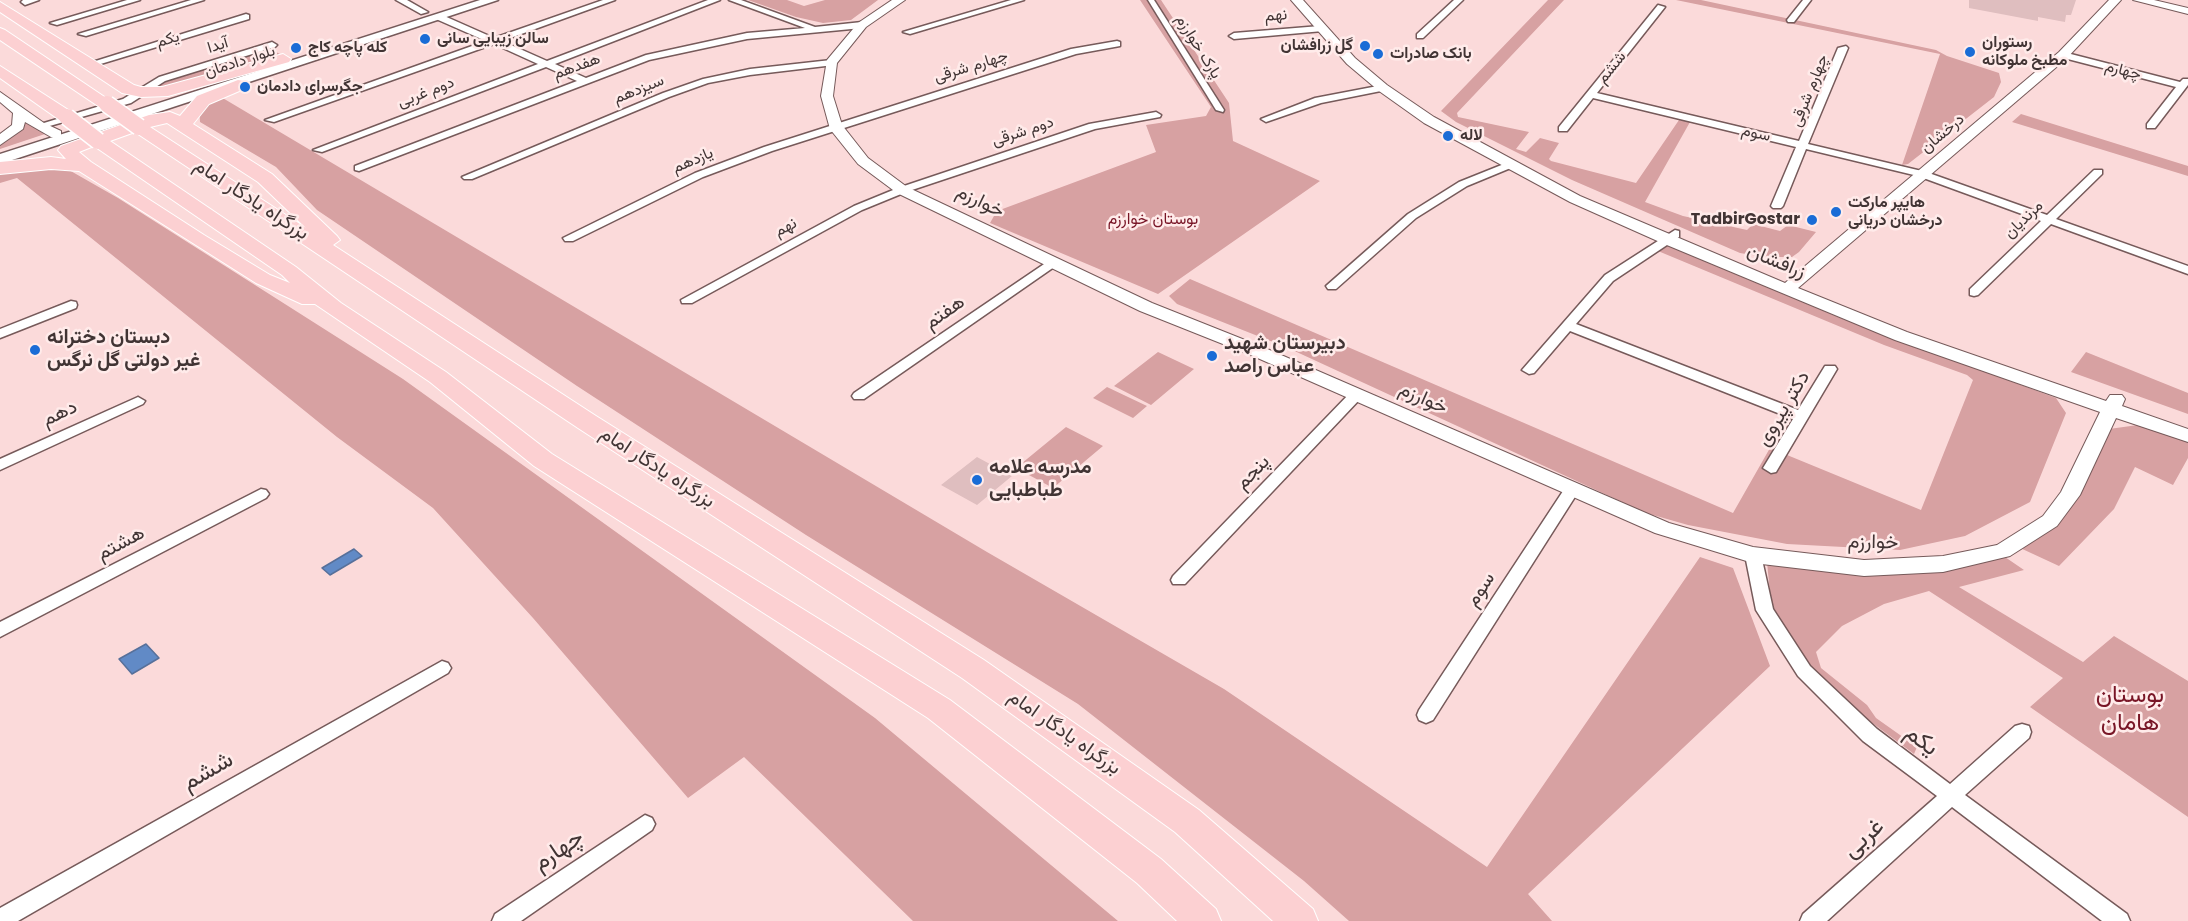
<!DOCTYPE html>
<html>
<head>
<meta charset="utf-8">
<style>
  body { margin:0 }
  canvas { display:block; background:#fbdada }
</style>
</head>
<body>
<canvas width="2188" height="921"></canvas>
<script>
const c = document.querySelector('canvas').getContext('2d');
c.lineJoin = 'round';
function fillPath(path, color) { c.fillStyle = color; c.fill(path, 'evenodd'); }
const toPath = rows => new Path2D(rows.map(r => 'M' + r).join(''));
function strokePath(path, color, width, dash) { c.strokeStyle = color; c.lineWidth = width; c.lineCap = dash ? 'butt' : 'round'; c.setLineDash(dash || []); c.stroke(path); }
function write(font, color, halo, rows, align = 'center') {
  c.font = font + ' Poppins,Vazirmatn,sans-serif'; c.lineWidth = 5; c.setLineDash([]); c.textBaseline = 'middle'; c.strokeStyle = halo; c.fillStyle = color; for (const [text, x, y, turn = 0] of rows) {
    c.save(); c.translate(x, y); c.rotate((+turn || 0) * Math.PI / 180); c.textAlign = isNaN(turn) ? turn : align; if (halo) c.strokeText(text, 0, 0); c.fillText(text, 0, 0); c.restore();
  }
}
fillPath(toPath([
  [748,0,787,0,804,6,825,0,878,0,851,20,823,23,796,17],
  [1140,0,1161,0,1229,103,1233,141,1320,181,1158,294,990,223,994,216,989,214,1156,152,1146,125,1206,116,1211,107],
  [1548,0,1564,0,1457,113,1458,117,1529,132,1516,149,1526,152,1540,138,1559,143,1549,159,1551,161,1636,183,1679,120,1690,122,1645,202,1683,216,1747,230,1753,224,1780,231,1788,225,1816,232,1799,252,1792,257,1764,257,1740,253,1572,180,1456,122,1441,111],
  [1676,0,1701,0,1936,50,1947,56,1999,73,2001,82,1994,97,1908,164,1902,165,1940,54],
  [268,48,280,54,160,90,152,86],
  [221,97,987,552,1224,689,1487,867,1700,557,1733,568,1770,666,1528,894,1552,921,1349,921,1304,881,1078,704,806,535,577,386,317,210,276,167,200,122,199,107],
  [2021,114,2188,166,2188,176,2012,122],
  [23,121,45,134,0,149,0,144,15,134],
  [40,166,69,170,118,198,403,379,875,718,1118,921,913,921,744,757,688,798,533,618,433,508,337,437,17,178,0,183,0,171],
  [1668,246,1843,319,2056,398,2066,413,2030,502,1965,536,1900,550,1787,544,1688,525,1646,513,1288,348,1177,304,1169,296,1190,279,1733,513,1770,448,1921,510,1973,380,1967,375,1884,345,1658,251],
  [1158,352,1194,369,1151,405,1114,386],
  [2086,352,2188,393,2188,414,2071,372],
  [1107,387,1147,406,1133,418,1093,398],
  [2138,425,2188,442,2188,458,2173,485,2135,467,2114,509,2059,566,2018,547,2058,522,2109,429],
  [1066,427,1103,446,1053,488,1016,468],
  [2005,557,2024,570,1959,587,2083,662,2114,636,2188,681,2188,817,2030,707,2063,678,1929,591,1884,604,1842,626,1816,652,1821,668,1867,705,1876,718,1917,747,1914,754,1859,713,1797,653,1771,604,1767,562,1871,572]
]), '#d7a1a2');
const water = toPath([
  [354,549,362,556,330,575,322,568,354,549],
  [146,644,159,658,132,674,119,659,146,644]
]);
fillPath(water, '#618ac6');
strokePath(water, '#57709a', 1.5);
fillPath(toPath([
  [1969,0,2076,0,2071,15,2066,15,2065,22,2038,17,2038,21,1969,8],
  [977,457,1012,476,977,505,941,485]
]), '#dfbebf');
const pedestrian = toPath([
  [1148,0,1154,0,1224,110,1223,112,1216,110,1148,0]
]);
const minor = toPath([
  [23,0,39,0,25,5,21,2,23,0],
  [127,0,140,0,57,25,50,23,127,0],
  [191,0,204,0,86,36,78,34,191,0],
  [396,0,407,0,428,12,421,14,396,0],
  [603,0,615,0,502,41,547,61,708,0,720,0,555,64,586,78,646,55,747,33,805,28,729,0,741,0,815,27,862,22,866,25,862,28,747,39,649,60,359,171,355,170,355,166,577,81,546,67,322,152,313,150,538,64,494,44,274,122,265,120,486,41,436,19,436,15,442,15,494,38,603,0],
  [1011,0,1024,0,910,34,903,32,1011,0],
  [1454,0,1463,0,1423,38,1417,38,1417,34,1454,0],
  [1803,0,1811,0,1794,22,1788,22,1787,20,1803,0],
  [1658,5,1665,7,1597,93,1799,141,1838,48,1846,46,1848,48,1808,144,1926,172,2047,215,2094,170,2102,170,2102,174,2056,219,2188,266,2188,274,2051,224,1978,295,1974,296,1970,295,1970,289,2041,221,1918,176,1806,149,1783,206,1781,208,1773,208,1771,206,1796,147,1593,98,1567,131,1559,131,1559,127,1658,5],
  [246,14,249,15,249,19,94,66,86,64,246,14],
  [1320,26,1323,27,1323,31,1234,39,1229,36,1234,33,1320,26],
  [1117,41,1120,42,1120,46,1076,54,772,151,703,177,573,241,565,241,563,238,695,173,764,147,1071,49,1117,41],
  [272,42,277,45,275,47,165,81,131,103,39,129,34,126,123,99,159,77,272,42],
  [2063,52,2180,82,2183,79,2188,79,2188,85,2155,128,2147,128,2147,124,2176,87,2060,57,2060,53,2063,52],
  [831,60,836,63,834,65,750,75,708,83,669,97,472,179,464,179,462,177,663,93,703,79,750,69,831,60],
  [1383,85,1388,88,1386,90,1321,103,1266,122,1261,119,1315,98,1383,85],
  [1156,112,1161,115,1160,117,1095,129,906,192,862,210,692,303,682,303,681,300,854,206,898,188,1089,124,1156,112],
  [1509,162,1513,163,1513,167,1467,186,1416,218,1336,289,1328,289,1326,286,1408,214,1459,182,1509,162],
  [1675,230,1679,231,1679,237,1613,281,1576,324,1798,410,1825,366,1835,366,1837,369,1776,472,1771,473,1763,468,1793,419,1570,331,1534,373,1529,374,1522,370,1605,275,1675,230],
  [1053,258,1059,262,1057,265,864,399,854,399,852,396,854,393,1053,258],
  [71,301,76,302,77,305,76,308,0,338,0,329,71,301],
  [1356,391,1363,395,1361,398,1185,584,1173,584,1171,580,1173,576,1351,392,1356,391],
  [138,397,145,401,143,404,0,470,0,459,138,397],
  [1572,484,1580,489,1433,720,1426,723,1419,720,1417,715,1419,710,1567,485,1572,484],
  [261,489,266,490,269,494,266,498,0,637,0,622,261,489],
  [1753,549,1759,551,1761,555,1773,609,1810,666,1877,729,1950,784,2015,726,2022,724,2029,726,2031,732,2029,738,1965,795,2127,914,2130,921,2102,921,1952,807,1827,921,1800,921,1803,914,1937,796,1863,741,1798,676,1756,610,1745,555,1747,551,1753,549],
  [442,661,448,663,451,668,448,673,18,921,0,921,0,908,442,661],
  [645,815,652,818,655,824,652,830,521,921,492,921,495,914,645,815]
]);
const tertiary = toPath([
  [892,0,905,0,866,27,837,63,833,96,842,125,868,158,907,187,1152,303,1265,348,1669,523,1753,547,1864,560,1943,556,1997,545,2043,516,2061,492,2100,412,1895,340,1662,243,1570,202,1424,123,1379,91,1347,64,1291,0,1303,0,1355,58,1387,85,1434,117,1580,196,1785,283,2059,52,2109,0,2121,0,2067,58,1798,288,1907,332,2106,401,2110,395,2122,395,2125,399,2122,406,2188,429,2188,442,2116,418,2080,495,2057,526,2010,556,1943,572,1864,576,1753,563,1655,533,1253,356,1140,311,897,193,858,164,830,129,821,96,827,60,858,23,892,0],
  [2133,0,2154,0,2188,8,2188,14,2133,0],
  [0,92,44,123,61,131,61,137,51,137,25,122,23,129,0,145,0,134,12,125,13,113,0,102,0,92]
]);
const secondary = toPath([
  [480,0,498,0,0,164,0,154,480,0]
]);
const trunk = toPath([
  [0,2,134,85,141,87,162,87,283,54,291,59,289,62,168,96,141,97,122,93,0,12,0,2],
  [0,28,5,30,115,104,113,108,101,108,0,40,0,28],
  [0,66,73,113,76,117,73,121,61,121,0,78,0,66],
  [238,80,244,81,246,85,244,89,209,104,193,124,272,174,337,236,340,240,333,245,596,416,984,660,1199,810,1313,909,1318,921,1273,921,1175,832,962,678,578,428,135,132,110,141,296,267,341,303,446,372,552,454,950,700,1161,859,1216,909,1221,921,1177,921,1137,883,928,718,534,466,430,382,315,304,302,304,256,283,79,171,51,169,0,174,0,162,51,157,66,159,58,150,61,146,149,115,170,112,180,116,197,96,238,80],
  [167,123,258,182,306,228,150,127,167,123],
  [94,146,282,275,290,283,270,275,204,235,91,162,79,152,94,146]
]);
strokePath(pedestrian, '#765a5a', 3);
strokePath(minor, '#765a5a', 3);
strokePath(tertiary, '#765a5a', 2);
strokePath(secondary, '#765a5a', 3);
strokePath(trunk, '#fff', 2);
fillPath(pedestrian, '#fff');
fillPath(minor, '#fff');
fillPath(tertiary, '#fff');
fillPath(secondary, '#fff');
fillPath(trunk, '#fcd0d2');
const trunkBridge = toPath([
  [107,104,139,127],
  [67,117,98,141]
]);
strokePath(trunkBridge, '#fff', 19, []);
strokePath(trunkBridge, '#fcd0d2', 16);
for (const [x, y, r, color] of [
  [425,39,6,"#1a6cd6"],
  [1365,46,6,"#1a6cd6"],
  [296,48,6,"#1a6cd6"],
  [1970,52,6,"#1a6cd6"],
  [1378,54,6,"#1a6cd6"],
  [245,87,6,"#1a6cd6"],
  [1448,136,6,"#1a6cd6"],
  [1836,212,6,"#1a6cd6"],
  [1812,220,6,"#1a6cd6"],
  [35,350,6,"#1a6cd6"],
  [1212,356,6,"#1a6cd6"],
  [977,480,6,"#1a6cd6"]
]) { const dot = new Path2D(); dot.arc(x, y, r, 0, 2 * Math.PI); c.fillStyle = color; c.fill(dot); strokePath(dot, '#ffebea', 2); }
write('16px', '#413434', '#ffebea', [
  ["نهم",1276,16,-5],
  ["یکم",168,40,-17],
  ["آیدا",218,46,-17],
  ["پارک خوارزم",1198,47,58],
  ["بلوار دادمان",240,62,-18],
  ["هفدهم",577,67,-20],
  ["چهارم شرقی",971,67,-17],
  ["ششم",1612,68,-51],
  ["چهارم",2123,71,15],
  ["سیزدهم",639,90,-22],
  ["چهارم شرقی",1810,91,-68],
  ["دوم غربی",426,93,-21],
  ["دوم شرقی",1023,132,-18],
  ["سوم",1756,134,13],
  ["درخشان",1943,134,-40],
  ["یازدهم",693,161,-23],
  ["مرنديان",2024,220,-44],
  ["نهم",786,228,-28]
]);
write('bold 16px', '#413434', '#ffebea', [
  ["سالن زیبایی سانی",437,39],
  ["رستوران",1982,43],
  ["مطبخ ملوکانه",1982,61],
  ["گل زرافشان",1353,46,"right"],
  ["کله پاچه کاج",308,48],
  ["بانک صادرات",1390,54],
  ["جگرسرای دادمان",257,87],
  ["لاله",1460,136],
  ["هایپر مارکت",1848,203],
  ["درخشان دریانی",1848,221],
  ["TadbirGostar",1800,220,"right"]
], 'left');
write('16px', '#781526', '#ffebea', [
  ["بوستان خوارزم",1153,220]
]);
write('20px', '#413434', '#ffebea', [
  ["بزرگراه یادگار امام",251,200,33],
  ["خوارزم",980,202,26],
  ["زرافشان",1776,262,22],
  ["هفتم",945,313,-35],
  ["خوارزم",1423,399,24],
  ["دکتر پیروی",1784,409,-59],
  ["دهم",60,414,-25],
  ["بزرگراه یادگار امام",657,468,33],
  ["پنجم",1253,473,-46],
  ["خوارزم",1873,543,1],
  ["هشتم",121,544,-28],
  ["سوم",1481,590,-57],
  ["بزرگراه یادگار امام",1064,733,35]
]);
write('bold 20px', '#413434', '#ffebea', [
  ["دبستان دخترانه",47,338],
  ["غیر دولتی گل نرگس",47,361],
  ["دبیرستان شهید",1224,344],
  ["عباس راصد",1224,367],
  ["مدرسه علامه",989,468],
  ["طباطبایی",989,491]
], 'left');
write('24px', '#781526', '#ffebea', [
  ["بوستان",2130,696],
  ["هامان",2130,724]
]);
write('24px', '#413434', '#ffebea', [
  ["یکم",1921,741,37],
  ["ششم",208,772,-30],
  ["غربی",1864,839,-42],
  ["چهارم",559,851,-34]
]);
</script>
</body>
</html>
